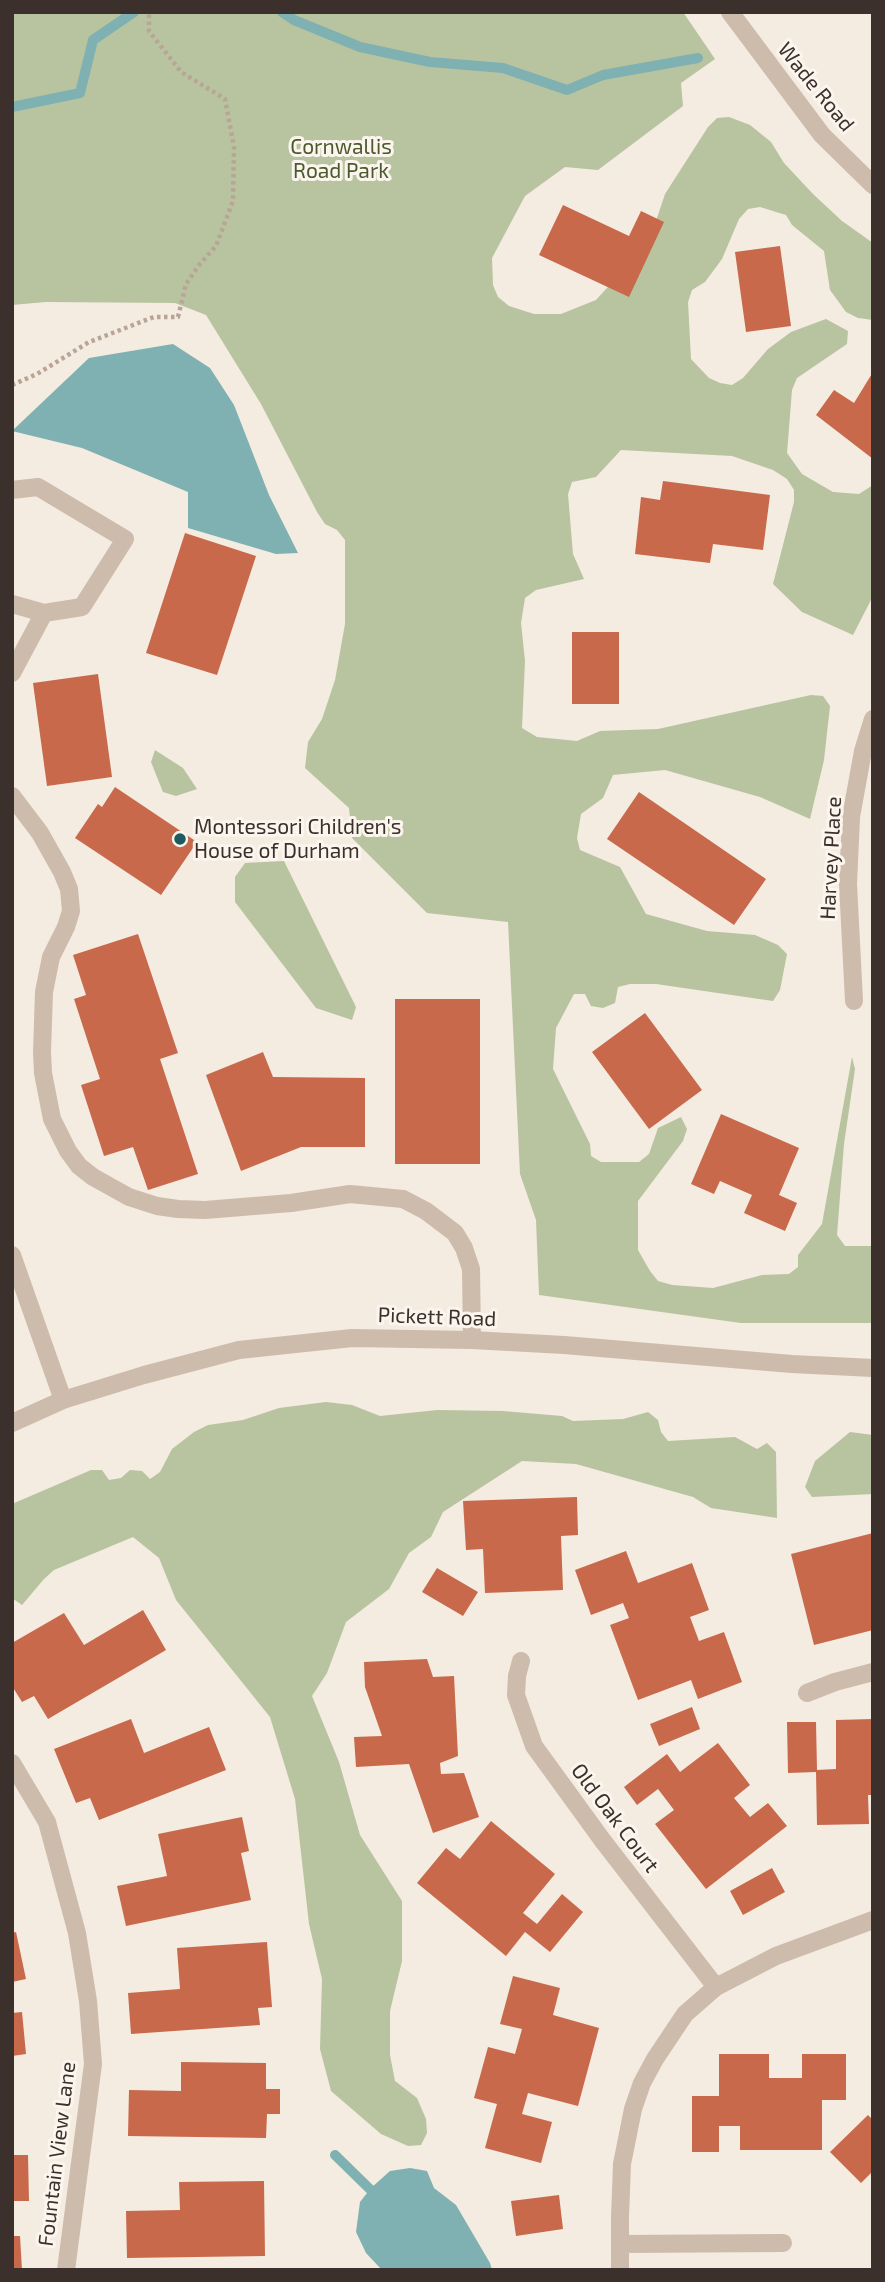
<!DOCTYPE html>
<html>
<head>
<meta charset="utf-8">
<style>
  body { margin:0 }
  #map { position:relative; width:885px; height:2282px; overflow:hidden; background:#f4ebe1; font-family:"Exo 2",sans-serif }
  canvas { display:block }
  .frame { position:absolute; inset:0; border:14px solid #3b302b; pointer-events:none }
</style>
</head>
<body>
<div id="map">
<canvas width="885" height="2282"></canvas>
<div class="frame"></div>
</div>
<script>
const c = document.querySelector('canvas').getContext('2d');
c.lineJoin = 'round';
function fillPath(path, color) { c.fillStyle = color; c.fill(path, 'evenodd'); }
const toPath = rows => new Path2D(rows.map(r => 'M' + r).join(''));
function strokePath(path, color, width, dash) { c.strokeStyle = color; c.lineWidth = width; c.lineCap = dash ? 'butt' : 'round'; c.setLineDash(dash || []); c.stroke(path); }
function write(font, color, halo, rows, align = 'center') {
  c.font = font + ' "Exo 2",sans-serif'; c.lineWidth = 6; c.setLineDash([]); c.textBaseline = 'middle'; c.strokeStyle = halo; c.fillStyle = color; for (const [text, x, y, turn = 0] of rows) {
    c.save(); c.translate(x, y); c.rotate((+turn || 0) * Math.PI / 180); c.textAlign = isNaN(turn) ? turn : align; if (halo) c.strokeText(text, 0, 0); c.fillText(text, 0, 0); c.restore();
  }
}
fillPath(toPath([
  [12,12,683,12,715,59,681,83,683,106,598,170,565,167,525,196,492,258,493,285,498,297,509,306,534,314,561,314,596,300,649,242,665,194,708,127,717,118,729,117,750,125,771,142,784,163,813,194,842,221,873,243,873,320,858,318,846,312,830,290,824,251,792,225,786,215,760,207,748,209,739,219,722,259,705,282,692,290,688,302,691,359,709,378,720,383,732,385,743,378,768,349,791,332,826,319,848,331,847,344,797,378,792,390,787,453,802,474,833,492,859,494,873,485,873,596,853,635,802,612,773,584,794,502,794,490,787,479,773,470,732,456,621,450,596,477,572,482,568,494,573,554,584,579,536,590,525,598,521,623,525,661,522,728,537,737,577,741,600,731,658,729,811,695,823,696,830,706,824,760,810,819,760,797,665,770,613,775,603,798,581,814,577,838,580,850,620,867,646,914,707,931,755,935,778,945,787,954,780,990,773,1001,656,984,630,984,618,987,615,1003,603,1008,591,1006,585,994,574,994,556,1028,553,1069,590,1144,591,1156,601,1162,639,1162,649,1154,658,1128,681,1117,687,1129,683,1141,638,1201,638,1250,650,1271,658,1281,672,1285,713,1288,762,1275,789,1274,798,1267,798,1255,822,1224,852,1057,855,1069,844,1144,837,1235,845,1246,873,1246,873,1323,741,1323,539,1295,536,1220,520,1174,508,922,427,913,352,838,349,808,305,768,308,742,322,719,335,680,345,624,345,540,337,530,325,524,317,512,261,404,206,315,175,303,46,302,12,305],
  [155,750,183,768,197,789,176,796,163,792,151,762],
  [284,861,356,1007,352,1020,316,1008,235,902,235,877,245,863],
  [326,1402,352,1405,380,1416,437,1410,503,1411,562,1416,573,1421,623,1419,648,1412,658,1420,661,1432,668,1441,735,1437,757,1449,767,1443,776,1452,777,1518,711,1508,693,1497,576,1464,522,1461,443,1512,431,1537,409,1553,389,1589,346,1622,327,1673,312,1696,339,1762,360,1835,402,1901,402,1961,390,2011,390,2055,395,2081,417,2098,426,2119,427,2133,421,2145,408,2146,381,2134,331,2091,320,2049,322,1979,309,1924,295,1799,270,1717,176,1600,159,1558,133,1537,54,1570,44,1579,22,1605,12,1598,12,1504,91,1470,102,1470,109,1480,121,1478,130,1470,142,1471,150,1479,160,1472,172,1449,194,1432,208,1425,243,1420,279,1408],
  [850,1432,873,1435,873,1494,812,1497,805,1487,815,1461]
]), '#b8c4a0');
fillPath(toPath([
  [173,344,210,368,234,405,269,495,298,553,276,554,188,528,188,492,82,448,12,431,89,358],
  [410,2168,427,2171,434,2188,456,2205,490,2263,492,2270,382,2270,366,2253,356,2232,360,2202,371,2188,390,2171]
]), '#7fb0b2');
strokePath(toPath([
  [282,12,294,20,360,47,430,62,503,68,567,90,603,75,698,58],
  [12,107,80,93,93,40,134,12],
  [335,2155,379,2198]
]), '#7fb0b2', 10);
fillPath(toPath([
  [563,205,629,236,641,211,664,222,629,297,539,255],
  [780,246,791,326,746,332,735,252],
  [873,372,873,459,816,415,834,390,854,403],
  [663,481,770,495,763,550,713,544,710,563,635,554,641,497,660,500],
  [185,533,256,556,217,675,146,653],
  [572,632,619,632,619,704,572,704],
  [98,674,112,777,47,786,33,683],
  [115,787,197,842,161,895,75,838,98,804,102,807],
  [639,792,766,879,734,925,607,839],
  [138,934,178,1053,160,1059,198,1174,148,1190,133,1147,104,1156,81,1085,100,1079,74,999,86,995,73,955],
  [395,999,480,999,480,1164,395,1164],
  [645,1013,702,1090,649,1129,592,1052],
  [263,1052,273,1077,365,1078,365,1147,301,1147,241,1171,206,1075],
  [721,1114,799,1148,779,1195,797,1203,785,1231,744,1213,752,1195,720,1181,714,1194,691,1184],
  [577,1497,578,1535,561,1536,563,1590,485,1593,483,1549,466,1550,463,1501],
  [873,1533,873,1630,814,1645,791,1554],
  [626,1551,638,1583,692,1563,709,1610,690,1617,699,1641,724,1632,742,1682,698,1699,691,1680,638,1700,610,1625,629,1618,623,1603,591,1615,575,1570],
  [437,1568,478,1592,463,1616,422,1592],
  [143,1610,166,1650,48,1719,34,1696,22,1702,12,1686,12,1643,64,1613,84,1645],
  [427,1659,433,1677,454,1676,458,1756,440,1763,441,1774,464,1773,479,1817,433,1833,409,1764,356,1767,354,1737,382,1736,365,1687,364,1662],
  [692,1707,700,1729,659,1746,650,1724],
  [131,1719,144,1753,209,1727,226,1770,99,1820,90,1798,76,1803,54,1749],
  [873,1719,873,1795,868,1795,869,1824,817,1825,816,1772,788,1773,787,1722,816,1722,817,1770,836,1769,836,1720],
  [718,1743,750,1785,734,1798,750,1817,768,1803,787,1826,706,1889,655,1824,674,1810,658,1789,637,1805,624,1787,667,1754,680,1772],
  [242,1817,249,1851,241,1853,251,1900,126,1926,117,1886,167,1876,158,1834],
  [491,1821,555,1874,523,1913,537,1924,562,1894,583,1912,550,1952,525,1932,506,1956,417,1883,446,1848,460,1859],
  [772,1868,785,1892,743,1915,730,1891],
  [16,1932,26,1979,12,1982,12,1933],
  [267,1942,272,2007,258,2008,260,2025,131,2034,128,1993,180,1989,177,1948],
  [513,1976,560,1988,553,2015,599,2028,578,2106,528,2093,522,2114,552,2122,541,2163,485,2148,497,2104,474,2098,488,2047,515,2054,522,2029,500,2024],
  [22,2012,26,2054,12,2056,12,2013],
  [719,2054,769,2054,769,2078,802,2078,802,2054,846,2054,846,2100,822,2100,822,2150,740,2150,740,2126,719,2126,719,2152,692,2152,692,2096,719,2096],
  [181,2062,266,2063,266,2089,280,2089,280,2114,267,2114,266,2138,128,2136,129,2090,181,2091],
  [868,2115,873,2120,873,2171,861,2183,830,2152],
  [12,2155,28,2155,29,2201,12,2201],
  [264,2181,265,2256,127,2258,126,2211,180,2210,179,2182],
  [559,2195,563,2229,516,2236,511,2201],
  [12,2236,20,2236,22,2270,12,2270]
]), '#c8694b');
strokePath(toPath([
  [12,385,37,374,89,342,154,317,178,317,186,284,199,265,216,246,233,201,234,147,225,99,181,72,149,31,149,12]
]), '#b9a596', 4.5, [3.5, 3.5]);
strokePath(toPath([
  [730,12,822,135,873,185],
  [12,490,38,487,125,539,82,607,44,613,12,673],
  [12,604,44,613],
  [12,796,40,833,62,872,69,889,71,911,66,927,51,957,44,992,42,1052,43,1073,52,1119,68,1151,79,1166,93,1177,129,1197,157,1206,178,1209,205,1210,291,1203,350,1194,403,1199,426,1211,455,1233,464,1248,471,1269,472,1340],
  [854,1001,848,884,851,817,863,751,873,719],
  [12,1255,63,1400],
  [12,1423,63,1400,144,1375,239,1350,352,1338,472,1340,564,1345,792,1364,873,1368],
  [521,1661,517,1676,516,1695,534,1746,603,1841,716,1987],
  [807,1693,835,1682,873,1672],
  [12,1763,47,1822,77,1933,88,2001,93,2064,66,2270],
  [620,2244,783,2243],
  [620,2270,620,2217,622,2164,633,2109,642,2083,655,2059,685,2014,716,1987,776,1956,873,1920]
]), '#cdbbac', 18);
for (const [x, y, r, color] of [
  [180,839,7,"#1f5a5e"]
]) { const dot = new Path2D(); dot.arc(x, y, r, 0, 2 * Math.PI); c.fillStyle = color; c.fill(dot); strokePath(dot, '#fbf5ee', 2.5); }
write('21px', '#3b302b', '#fbf5ee', [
  ["Wade Road",816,87,51],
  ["Harvey Place",831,858,-87],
  ["Pickett Road",437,1317,2],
  ["Old Oak Court",615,1818,53],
  ["Fountain View Lane",57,2154,-83]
]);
write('21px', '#4a5a2e', '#fbf5ee', [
  ["Cornwallis",341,147],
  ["Road Park",341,171]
]);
write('21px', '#3b302b', '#fbf5ee', [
  ["Montessori Children's",194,827],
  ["House of Durham",194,851]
], 'left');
</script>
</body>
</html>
